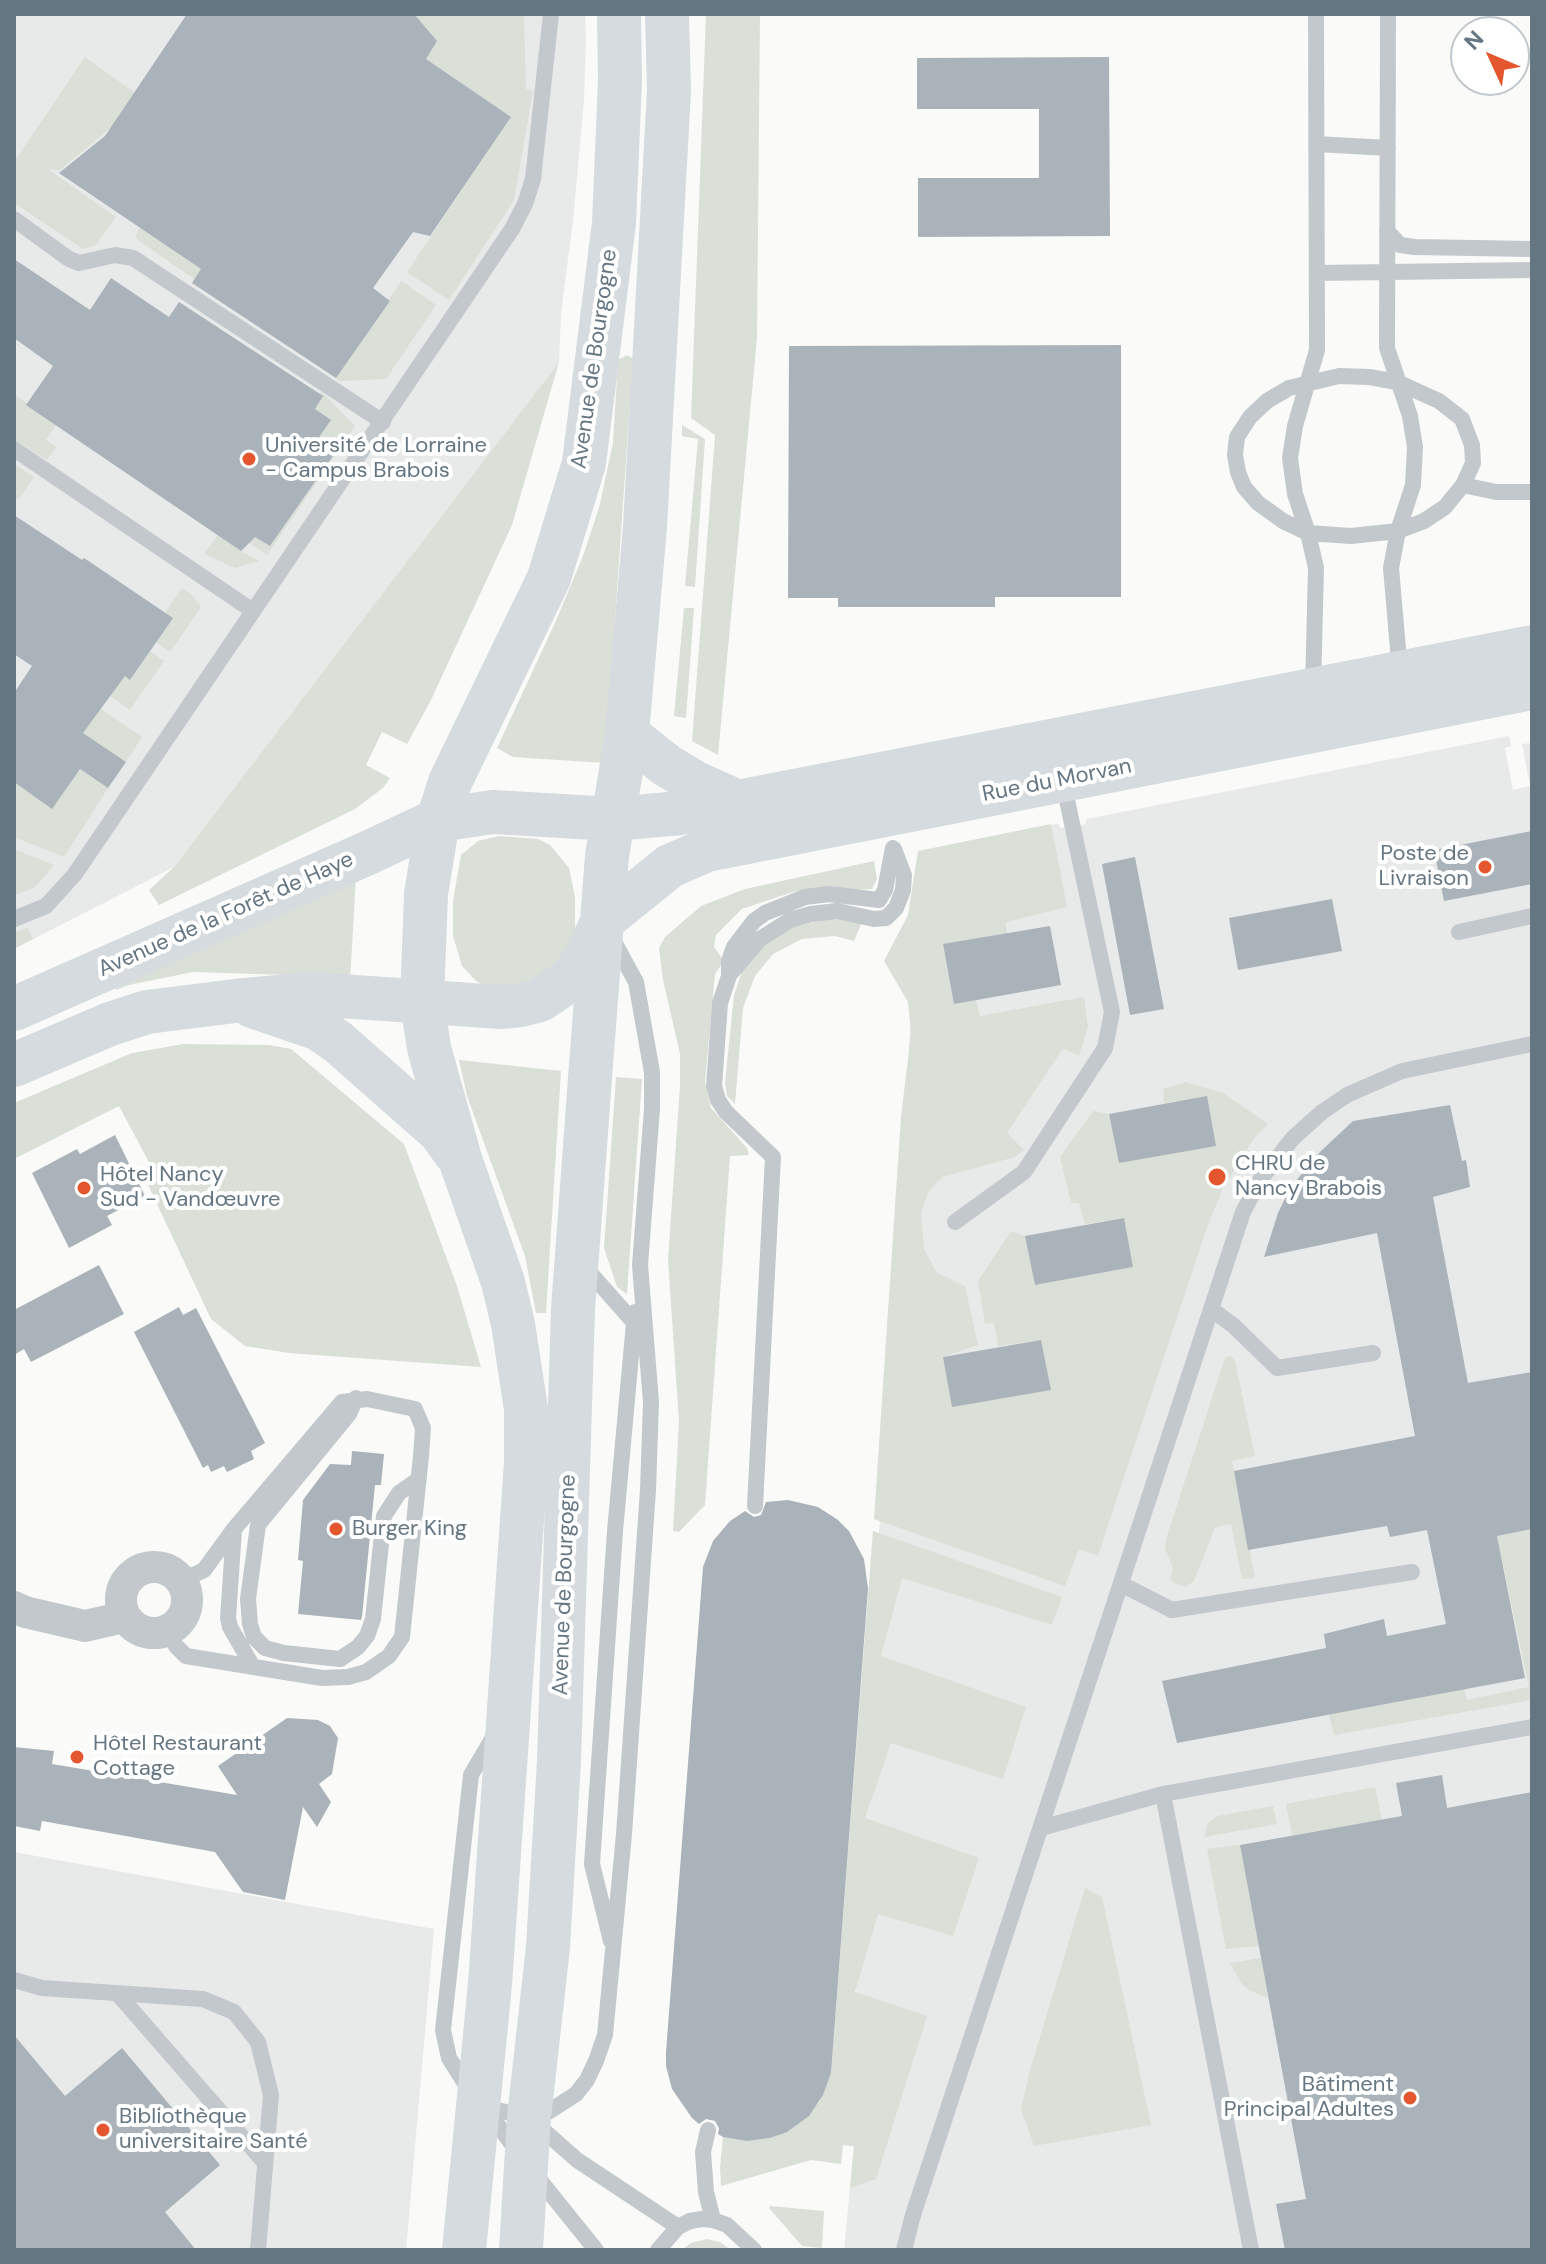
<!DOCTYPE html>
<html>
<head>
<meta charset="utf-8">
<style>
  body { margin:0 }
  #map { position:relative; width:1546px; height:2264px; overflow:hidden; background:#fafaf8; font-family:"DM Sans",sans-serif }
  canvas { display:block }
  .frame { position:absolute; inset:0; border:16px solid #657683; pointer-events:none }
  .north { position:absolute; left:1450px; top:16px; width:80px; height:80px; box-sizing:border-box; background:#fff; border:2px solid #c1c8cd; border-radius:50%; rotate:314deg; font-size:22px; font-weight:700; line-height:32px; text-align:center; color:#657683 }
  .north::after { content:''; display:block; margin:auto; width:28px; height:36px; background:#e4572e; clip-path:polygon(50% 0,100% 100%,50% 72%,0 100%) }
</style>
</head>
<body>
<div id="map">
<canvas width="1546" height="2264"></canvas>
<div class="frame"></div>
<div class="north">N</div>
</div>
<script>
const c = document.querySelector('canvas').getContext('2d');
c.lineJoin = 'round';
function fillPath(path, color) { c.fillStyle = color; c.fill(path, 'evenodd'); }
const toPath = rows => new Path2D(rows.map(r => 'M' + r).join(''));
function strokePath(path, color, width, dash) { c.strokeStyle = color; c.lineWidth = width; c.lineCap = dash ? 'butt' : 'round'; c.setLineDash(dash || []); c.stroke(path); }
function write(font, color, halo, rows, align = 'center') {
  c.font = font + ' "DM Sans",sans-serif'; c.lineWidth = 8; c.setLineDash([]); c.textBaseline = 'middle'; c.strokeStyle = halo; c.fillStyle = color; for (const [text, x, y, turn = 0] of rows) {
    c.save(); c.translate(x, y); c.rotate((+turn || 0) * Math.PI / 180); c.textAlign = isNaN(turn) ? turn : align; if (halo) c.strokeText(text, 0, 0); c.fillText(text, 0, 0); c.restore();
  }
}
fillPath(toPath([
  [14,14,585,14,586,39,584,100,573,221,561,313,559,362,174,867,14,949],
  [1509,736,1511,746,1505,748,1513,790,1530,786,1522,744,1532,743,1532,2250,844,2250,854,2146,848,2145,879,1534,921,855,1055,824,1059,824,1060,828,1086,824,1086,819],
  [14,1852,434,1929,406,2250,14,2250]
]), '#e8e9e9');
fillPath(toPath([
  [379,14,524,14,526,89,533,91,514,200,449,300,407,272,511,117,426,59],
  [706,14,760,14,757,338,718,755,692,741,715,435,691,418],
  [85,57,134,92,114,125,60,170,49,170,116,217,96,245,83,249,14,203,14,162],
  [140,228,344,366,401,281,436,305,386,379,340,381,138,240,135,237],
  [627,355,633,359,605,763,513,757,497,748,555,623,583,556,599,508,613,443,618,360],
  [559,362,512,525,431,700,407,744,382,732,366,765,390,778,383,788,355,809,159,905,149,890,174,867],
  [322,392,355,426,267,555,248,542,252,535,270,546,335,453,317,440,331,420,304,401,308,396],
  [14,394,56,425,46,440,56,447,47,460,14,439],
  [682,425,705,439,695,587,685,586,698,439,682,436],
  [14,464,34,477,20,498,14,500],
  [218,535,241,551,259,561,235,568,204,554],
  [182,588,191,594,201,607,170,652,156,642,165,613],
  [684,608,694,608,686,718,674,716],
  [150,651,164,661,130,710,110,696,125,676,131,680],
  [101,709,142,737,126,762,81,732],
  [14,711,63,758,108,788,64,857,14,837,14,782,52,809],
  [1051,824,1067,907,1006,922,1007,934,943,945,954,1004,976,1000,980,1016,1084,997,1088,1027,1079,1056,1063,1048,1007,1133,1024,1150,1015,1157,942,1177,928,1192,921,1213,924,1249,937,1273,965,1286,978,1345,943,1357,1050,1389,1041,1340,998,1346,994,1323,985,1324,978,1281,1011,1231,1025,1236,1035,1285,1133,1267,1124,1218,1085,1224,1079,1203,1071,1203,1060,1157,1093,1111,1109,1114,1119,1163,1207,1097,1164,1103,1163,1089,1186,1082,1223,1093,1268,1124,1255,1137,1223,1188,1207,1227,1098,1556,1079,1549,1065,1586,874,1519,901,1117,911,1033,908,1002,884,961,908,915,918,851],
  [499,836,538,839,550,845,569,868,575,897,575,936,552,971,516,989,484,985,476,981,462,966,453,936,453,901,461,855,478,841],
  [14,849,54,865,35,887,14,896],
  [874,861,877,879,872,889,848,890,832,886,793,892,742,909,716,935,714,947,724,961,715,974,705,1082,711,1108,747,1148,749,1155,730,1156,705,1505,679,1532,673,1531,679,1421,668,1260,680,1086,680,1054,663,980,659,948,665,937,701,906,745,889],
  [356,877,350,980,286,975,193,972,129,985,116,990,114,983],
  [827,919,850,920,861,924,854,941,835,936,802,939,773,954,755,976,743,1008,735,1104,727,1096,725,1083,734,995,742,971,761,946,789,928],
  [28,928,33,939,14,949,14,932],
  [183,1044,269,1045,291,1049,404,1144,457,1286,481,1367,289,1353,245,1346,211,1319,142,1172,151,1166,119,1106,14,1159,14,1103,132,1053],
  [459,1060,561,1071,546,1313,536,1313,525,1256,467,1096],
  [616,1077,642,1079,627,1294,617,1287,604,1248],
  [1230,1355,1235,1361,1255,1456,1232,1461,1255,1578,1242,1579,1231,1524,1215,1527,1194,1581,1185,1587,1174,1583,1170,1579,1173,1568,1165,1549,1166,1539,1225,1358],
  [1532,1529,1532,1700,1334,1735,1328,1711,1463,1686,1467,1700,1529,1687,1497,1536],
  [873,1531,1062,1597,1052,1625,902,1578,881,1656,1026,1707,1003,1779,891,1743,865,1818,979,1858,953,1936,878,1914,855,1992,927,2016,876,2179,850,2188,854,2146,843,2145,841,2164,811,2160,721,2186,720,2167,723,2137,753,2140,770,2138,794,2127,819,2102,831,2073],
  [1375,1787,1382,1820,1292,1835,1286,1804],
  [1273,1806,1277,1824,1204,1837,1208,1823,1217,1816],
  [1240,1845,1259,1946,1226,1949,1207,1849],
  [1085,1888,1102,1897,1151,2125,1034,2146,1021,2110,1030,2070],
  [1261,1958,1268,1998,1249,1990,1241,1983,1230,1963],
  [770,2206,824,2211,822,2248,802,2246,769,2208],
  [707,2239,720,2242,731,2250,682,2250,691,2243]
]), '#dadfd7');
fillPath(toPath([
  [187,14,414,14,437,41,426,59,511,117,430,236,413,232,373,288,390,301,336,378,192,283,201,269,59,173,105,136],
  [1109,57,1110,236,918,237,918,178,1039,178,1039,109,917,109,917,58],
  [14,259,90,310,111,278,169,317,179,302,323,396,315,409,331,420,317,440,335,453,270,546,255,537,241,551,26,405,53,366,14,338],
  [1121,345,1121,597,995,597,995,607,838,607,838,598,788,598,789,346],
  [14,515,82,560,84,558,173,618,130,680,125,676,83,733,126,762,108,788,80,769,52,809,14,782,14,693,32,666,14,654],
  [1532,831,1532,884,1444,901,1434,850],
  [1135,857,1164,1009,1130,1015,1102,864],
  [1332,899,1342,951,1238,970,1229,918],
  [1050,926,1061,985,954,1004,943,944],
  [1207,1096,1216,1146,1119,1163,1109,1114],
  [1450,1105,1462,1161,1466,1160,1470,1187,1433,1197,1468,1383,1532,1372,1532,1529,1497,1536,1525,1678,1177,1743,1162,1681,1326,1648,1324,1634,1384,1619,1387,1636,1446,1624,1427,1530,1390,1537,1387,1526,1248,1550,1234,1471,1415,1436,1377,1233,1264,1257,1278,1213,1290,1188,1320,1152,1353,1121],
  [115,1135,145,1196,107,1216,112,1225,69,1248,32,1173,77,1149,80,1154],
  [1124,1218,1133,1267,1035,1285,1025,1236],
  [99,1265,124,1314,31,1362,24,1349,14,1355,14,1310],
  [179,1307,183,1315,196,1308,265,1443,251,1451,254,1459,227,1472,224,1466,211,1472,208,1465,203,1468,134,1332],
  [1041,1340,1051,1390,952,1407,943,1357],
  [352,1451,384,1454,381,1485,375,1485,362,1617,361,1620,298,1614,303,1561,298,1560,303,1500,330,1464,351,1465],
  [788,1500,818,1507,838,1520,849,1531,864,1559,868,1589,831,2073,823,2095,809,2116,787,2132,770,2138,747,2141,723,2137,718,2134,719,2128,715,2121,706,2119,699,2124,692,2118,672,2089,666,2066,666,2052,703,1567,713,1541,730,1521,745,1511,754,1517,761,1515,766,1502],
  [287,1718,318,1720,330,1726,338,1738,332,1774,319,1784,331,1802,317,1827,303,1807,285,1900,243,1892,215,1852,42,1821,40,1831,14,1826,14,1747,54,1751,52,1764,237,1795,218,1766],
  [1442,1775,1447,1808,1532,1792,1532,2250,1285,2250,1276,2204,1306,2199,1240,1845,1402,1816,1396,1783],
  [14,2035,65,2096,122,2048,220,2165,165,2212,196,2250,14,2250]
]), '#aab3b9');
strokePath(toPath([
  [1388,14,1387,348,1410,416,1415,447,1413,485,1398,531,1391,568,1400,672],
  [1316,144,1388,148],
  [14,219,69,259,79,263,115,255,133,258,383,422],
  [1387,231,1400,245,1414,247,1532,249],
  [1317,273,1532,270],
  [1339,376,1369,377,1397,382,1439,401,1462,419,1472,445,1473,463,1463,485,1445,507,1424,521,1398,531,1351,536,1308,533,1283,521,1258,503,1244,487,1238,472,1235,455,1237,437,1250,417,1267,401,1289,388,1339,376],
  [14,449,253,611],
  [1463,485,1496,492,1532,492],
  [1313,689,1316,568,1308,533,1295,494,1290,458,1295,426,1317,350,1316,14],
  [14,919,46,906,75,874,512,229,525,204,533,179,551,14],
  [1459,932,1532,916],
  [730,974,760,939,790,920,811,914,837,911,874,919,886,918,896,908,903,890,904,875,894,849],
  [955,1222,1024,1172,1105,1048,1112,1012,1063,781],
  [584,1266,638,1327],
  [1211,1309,1234,1326,1277,1368,1373,1353],
  [356,1398,349,1414,258,1525,248,1599,250,1624,254,1637,265,1648,284,1653,340,1659,358,1647,367,1636,373,1619,384,1516,399,1493,419,1479],
  [755,1506,773,1157,726,1112,718,1100,714,1086,720,1003,729,976,729,961,734,947,754,921,765,913,805,897,829,894,879,900,885,890,893,848],
  [234,1530,228,1618,230,1627,253,1667],
  [1121,1584,1172,1610,1412,1572],
  [168,1632,176,1646,186,1656,322,1678,348,1677,366,1672,389,1656,402,1637,421,1456,423,1428,415,1409,367,1399,342,1402,234,1529,204,1570,181,1581],
  [495,1734,471,1775,443,2030,449,2058,471,2093,492,2109,529,2117,548,2112,576,2094,587,2080,596,2061,605,2035,624,1834,648,1490,651,1402,640,1265,652,1109,652,1072,636,982,612,938],
  [1163,1794,1251,2250],
  [1041,1828,1163,1794,1532,1727],
  [611,1941,592,1864,615,1531,635,1312],
  [14,1980,42,1988,203,1999,234,2012,258,2042,271,2095,258,2250],
  [117,1993,265,2163],
  [486,2109,517,2151],
  [534,2122,577,2160,678,2227],
  [708,2130,703,2152,706,2192,713,2220],
  [534,2173,596,2250],
  [658,2250,678,2227,690,2221,702,2219,713,2220,727,2225,754,2250],
  [904,2250,913,2215,1243,1212,1260,1180,1293,1138,1322,1112,1347,1095,1402,1071,1532,1044]
]), '#c3c8cc', 16);
strokePath(toPath([
  '121 1600a33 33 0 1 1 66 0a33 33 0 1 1-66 0Z',
  [14,1607,25,1612,85,1626,124,1617]
]), '#c3c8cc', 32);
strokePath(toPath([
  [627,734,666,765,696,783,736,801],
  [252,1006,319,1029,338,1042,440,1132,455,1153],
  [14,1009,370,852,438,820,493,812,613,819,681,813,1532,647],
  [14,1065,110,1024,147,1012,235,1001,311,994,501,1007,521,1005,540,1000,570,980,584,961,603,920,670,866,707,850,1532,688],
  [464,2250,490,1984,526,1462,526,1409,513,1324,503,1282,460,1159,429,1048,422,1002,426,894,438,820,450,782,549,578,584,463,614,223,620,80,619,14],
  [521,2250,529,2117,548,1947,559,1761,573,1309,591,1065,607,856,627,734,645,527,669,91,667,14]
]), '#d6dbdf', 44);
for (const [x, y, r, color] of [
  [249,459,8,"#e4572e"],
  [1485,867,8,"#e4572e"],
  [1217,1177,10,"#e4572e"],
  [84,1188,8,"#e4572e"],
  [336,1529,8,"#e4572e"],
  [77,1757,8,"#e4572e"],
  [1410,2098,8,"#e4572e"],
  [103,2130,8,"#e4572e"]
]) { const dot = new Path2D(); dot.arc(x, y, r, 0, 2 * Math.PI); c.fillStyle = color; c.fill(dot); strokePath(dot, '#fff', 3); }
write('22px', '#657683', '#fff', [
  ["Avenue de Bourgogne",595,359,-82],
  ["Rue du Morvan",1057,781,-11],
  ["Avenue de la Forêt de Haye",226,915,-24],
  ["Avenue de Bourgogne",565,1585,-88]
]);
write('22px', '#657683', '#fff', [
  ["Université de Lorraine",265,446],
  ["- Campus Brabois",265,471],
  ["Poste de",1469,854,"right"],
  ["Livraison",1469,879,"right"],
  ["CHRU de",1235,1164],
  ["Nancy Brabois",1235,1189],
  ["Hôtel Nancy",100,1175],
  ["Sud - Vandœuvre",100,1200],
  ["Burger King",352,1529],
  ["Hôtel Restaurant",93,1744],
  ["Cottage",93,1769],
  ["Bâtiment",1394,2085,"right"],
  ["Principal Adultes",1394,2110,"right"],
  ["Bibliothèque",119,2117],
  ["universitaire Santé",119,2142]
], 'left');
</script>
</body>
</html>
